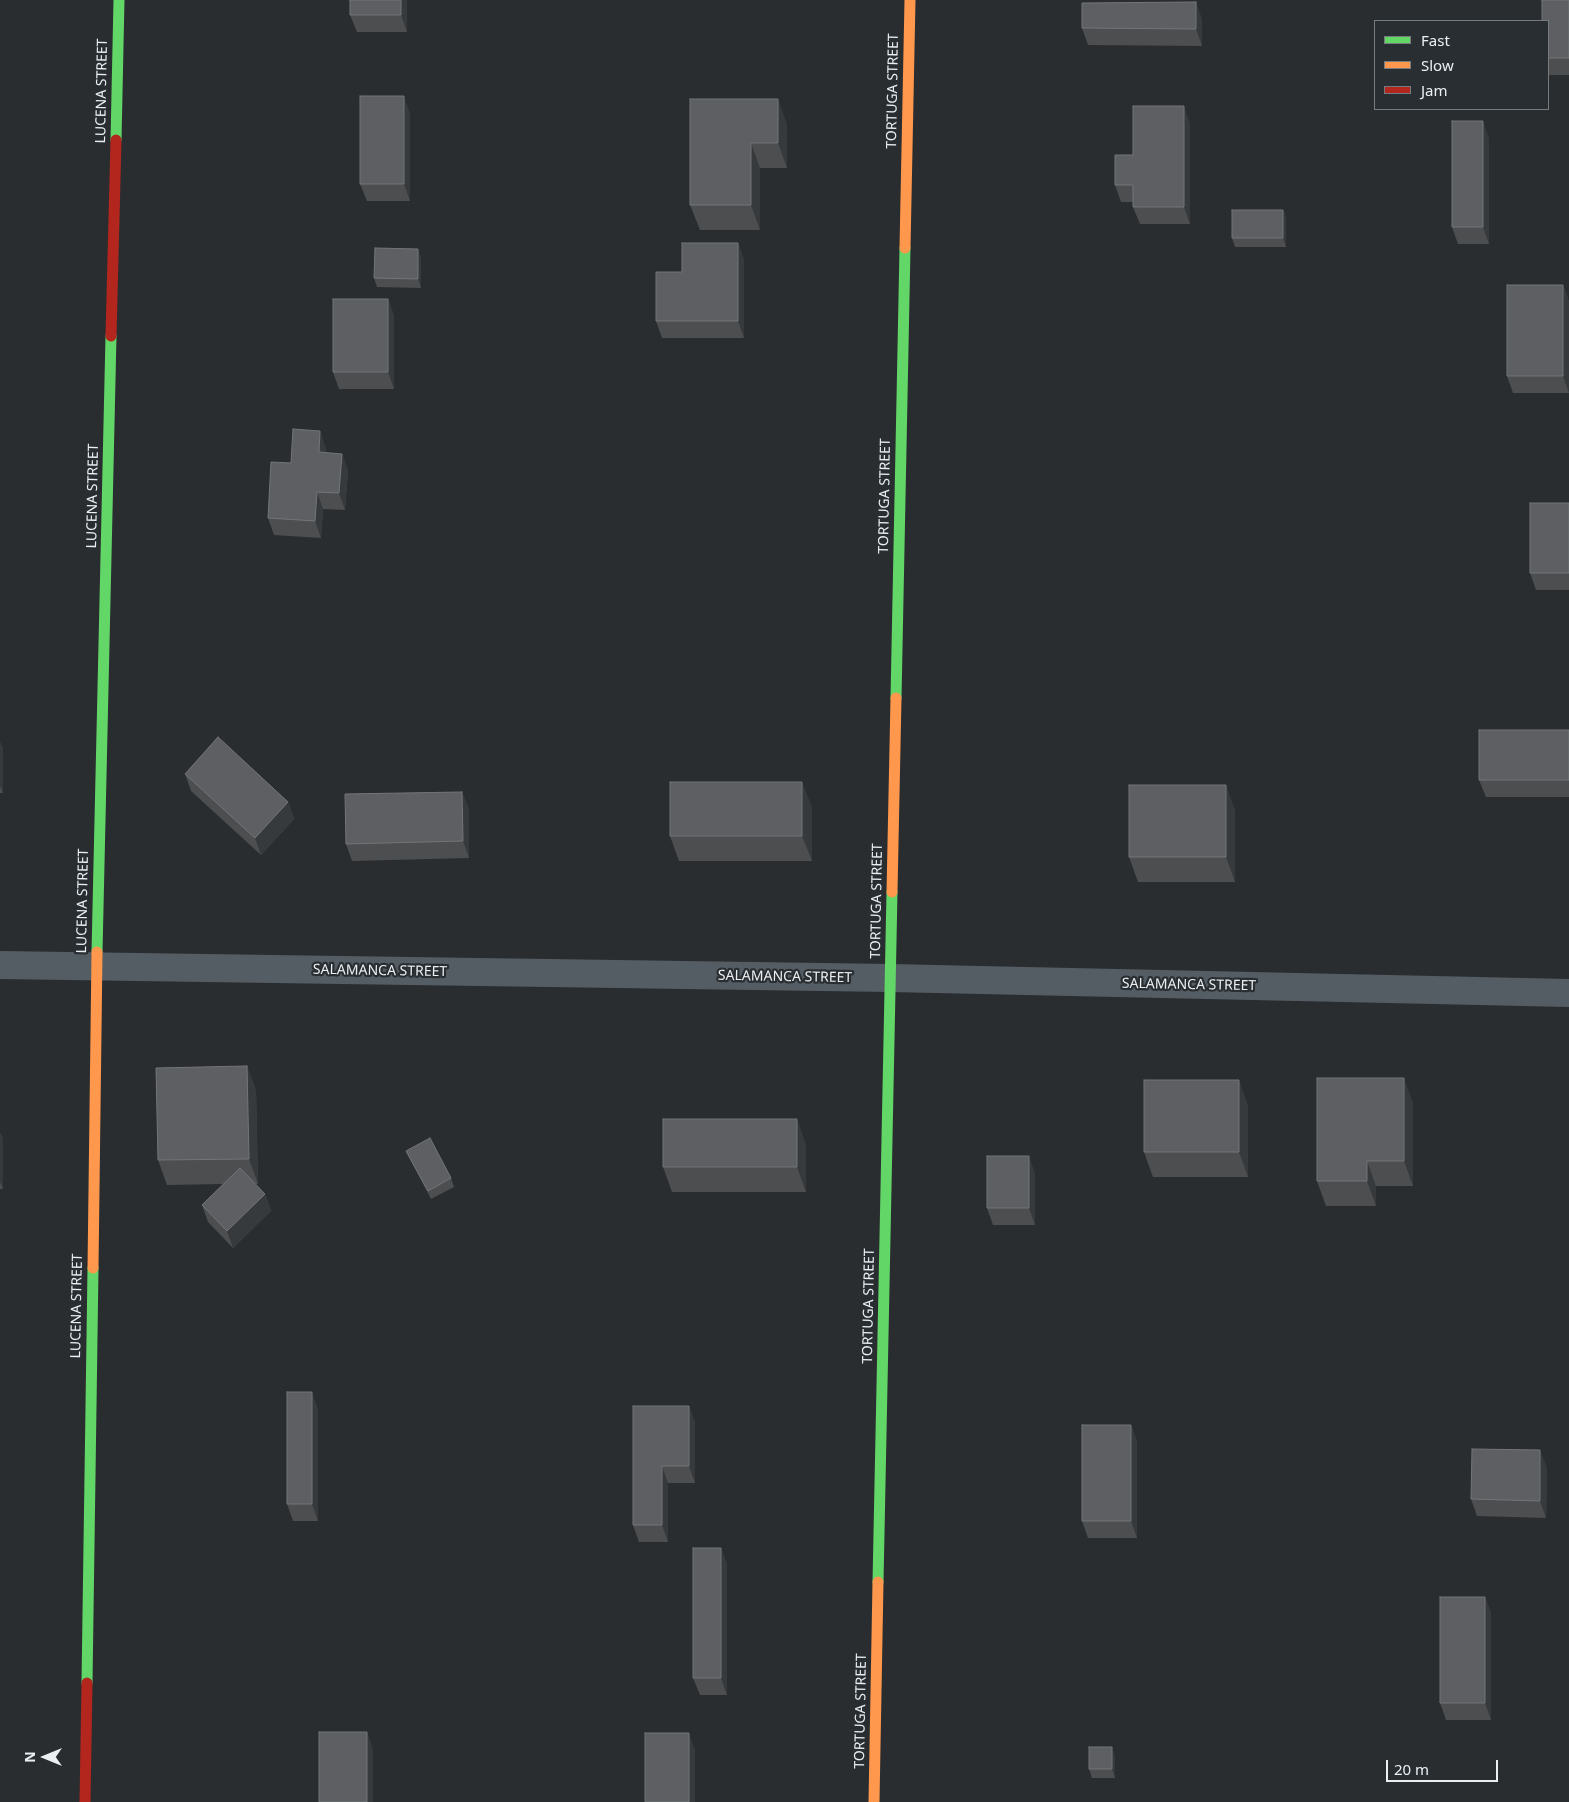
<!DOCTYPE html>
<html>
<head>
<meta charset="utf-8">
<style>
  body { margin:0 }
  #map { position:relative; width:1569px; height:1802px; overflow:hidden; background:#2a2d30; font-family:"Noto Sans",sans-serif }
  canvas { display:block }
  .legend { position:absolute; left:1374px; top:20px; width:175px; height:90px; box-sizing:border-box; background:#282e32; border:1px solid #767b7f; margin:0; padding:6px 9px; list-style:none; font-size:15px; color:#ebeff2 }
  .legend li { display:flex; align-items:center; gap:10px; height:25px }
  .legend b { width:25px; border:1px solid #767b7f }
  .north { position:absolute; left:20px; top:1732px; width:50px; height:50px; -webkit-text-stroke:4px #282e32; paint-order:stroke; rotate:270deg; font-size:14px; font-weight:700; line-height:20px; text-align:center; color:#ebeff2 }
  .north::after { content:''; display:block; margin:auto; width:18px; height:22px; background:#ebeff2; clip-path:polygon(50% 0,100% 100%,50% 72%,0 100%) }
  .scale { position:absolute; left:1386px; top:1760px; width:112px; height:22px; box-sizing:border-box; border:2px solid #ebeff2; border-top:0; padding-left:6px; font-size:15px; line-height:18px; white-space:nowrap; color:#ebeff2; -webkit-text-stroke:4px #282e32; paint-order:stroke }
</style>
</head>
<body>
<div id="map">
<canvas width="1569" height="1802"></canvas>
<ul class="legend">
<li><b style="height:6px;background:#63d668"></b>Fast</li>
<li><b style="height:6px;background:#ff974d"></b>Slow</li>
<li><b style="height:6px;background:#b3261e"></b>Jam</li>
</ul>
<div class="north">N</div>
<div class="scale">20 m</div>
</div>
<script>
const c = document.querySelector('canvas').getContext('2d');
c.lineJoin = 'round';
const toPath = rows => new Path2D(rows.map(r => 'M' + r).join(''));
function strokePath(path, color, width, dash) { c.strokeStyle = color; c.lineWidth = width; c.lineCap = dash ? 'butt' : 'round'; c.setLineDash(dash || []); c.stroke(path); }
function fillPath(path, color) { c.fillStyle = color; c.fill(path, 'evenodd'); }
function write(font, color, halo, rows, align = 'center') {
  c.font = font + ' "Noto Sans",sans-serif'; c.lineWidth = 4.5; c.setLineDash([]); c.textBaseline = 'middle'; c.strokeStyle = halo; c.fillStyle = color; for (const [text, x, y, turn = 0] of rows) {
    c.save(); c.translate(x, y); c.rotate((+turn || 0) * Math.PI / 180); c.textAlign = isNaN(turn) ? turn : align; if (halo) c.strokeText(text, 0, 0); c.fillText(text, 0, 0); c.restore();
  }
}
strokePath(toPath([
  [0,965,890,978,1569,993]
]), '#555d64', 28);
strokePath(toPath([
  [116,140,119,0],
  [896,698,905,248],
  [97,952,111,336],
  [878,1582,892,892],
  [87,1683,93,1268]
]), '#63d668', 11);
strokePath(toPath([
  [905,248,910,0],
  [892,892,896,698],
  [93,1268,97,952],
  [874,1802,878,1582]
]), '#ff974d', 11);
strokePath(toPath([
  [111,336,116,140],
  [85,1802,87,1683]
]), '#b3261e', 11);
fillPath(toPath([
  [407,0,407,32,357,32,350,15],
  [1569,0,1569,75,1548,75,1548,21],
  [1202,19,1202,46,1088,45,1082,28],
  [690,99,787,124,787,168,760,168,760,230,700,230,690,205],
  [410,113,410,201,367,201,360,184],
  [1190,123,1190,224,1140,224,1133,207,1133,202,1121,202,1115,185,1133,155],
  [1489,138,1489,244,1458,244,1452,227],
  [1283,210,1286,218,1286,247,1235,247,1232,238],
  [738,243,744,260,744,338,662,338,656,321,682,272],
  [421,258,421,288,377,287,374,278],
  [1563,285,1569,302,1569,393,1513,393,1507,376],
  [388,299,394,316,394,389,339,389,333,372],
  [326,448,326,453,342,454,348,471,345,510,323,509,321,538,274,535,268,518,291,463],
  [1569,503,1569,590,1536,590,1530,573],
  [1569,730,1569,797,1486,797,1479,780],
  [0,742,3,749,3,793,0,793],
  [185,774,288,802,294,819,261,855,191,791],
  [462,792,469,809,469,858,352,861,346,844],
  [812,807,812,861,679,861,670,836],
  [1235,810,1235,882,1138,882,1129,857],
  [247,1066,256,1091,258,1184,255,1184,265,1194,271,1211,233,1248,208,1222,202,1205,223,1184,167,1185,158,1160],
  [1413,1103,1413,1186,1376,1186,1376,1206,1326,1206,1317,1181],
  [1248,1105,1248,1177,1153,1177,1144,1152],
  [0,1133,3,1139,3,1189,0,1189],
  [806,1144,806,1192,672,1192,663,1167],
  [406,1151,451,1178,454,1187,431,1199,410,1159],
  [1035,1173,1035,1225,993,1225,987,1208],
  [689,1406,695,1423,695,1483,668,1483,668,1542,639,1542,633,1525],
  [318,1409,318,1521,293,1521,287,1504],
  [1131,1425,1137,1442,1137,1538,1088,1538,1082,1521],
  [1547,1467,1546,1518,1477,1516,1471,1499],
  [721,1548,727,1565,727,1695,700,1695,693,1678],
  [1485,1597,1491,1614,1491,1720,1446,1720,1440,1703],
  [1115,1756,1115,1778,1092,1778,1089,1769]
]), '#4c4e50');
fillPath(toPath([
  [401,0,407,0,407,32,401,15],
  [1196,2,1202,19,1202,46,1196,29],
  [404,96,410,113,410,201,404,184],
  [778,99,787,124,787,168,778,143],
  [1184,106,1190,123,1190,224,1184,207],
  [1483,121,1489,138,1489,244,1483,227],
  [751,143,760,168,760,230,751,205],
  [1283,210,1286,218,1286,247,1283,238],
  [738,243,744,260,744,338,738,321],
  [418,249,421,258,421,288,418,279],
  [1563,285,1569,302,1569,393,1563,376],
  [388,299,394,316,394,389,388,372],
  [320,431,326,448,325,469,319,452],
  [342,454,348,471,345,510,339,493],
  [317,492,323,509,321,538,315,521],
  [0,742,3,749,3,793,0,786],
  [802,782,812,807,812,861,802,836],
  [1226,785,1235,810,1235,882,1226,857],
  [462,792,469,809,469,858,463,841],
  [288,802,294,819,261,855,255,838],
  [247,1066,256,1091,258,1184,249,1159],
  [1404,1078,1413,1103,1413,1186,1404,1161],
  [1239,1080,1248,1105,1248,1177,1239,1152],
  [797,1119,806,1144,806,1192,797,1167],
  [0,1133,3,1139,3,1189,0,1182],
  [1029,1156,1035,1173,1035,1225,1029,1208],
  [1367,1161,1376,1186,1376,1206,1367,1181],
  [265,1194,271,1211,233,1248,227,1231],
  [312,1392,318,1409,318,1521,312,1504],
  [689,1406,695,1423,695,1483,689,1466],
  [1131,1425,1137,1442,1137,1538,1131,1521],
  [1540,1450,1547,1467,1546,1518,1540,1501],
  [662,1466,668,1483,668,1542,662,1525],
  [721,1548,727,1565,727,1695,721,1678],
  [1485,1597,1491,1614,1491,1720,1485,1703],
  [367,1732,373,1749,373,1802,367,1802],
  [689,1733,695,1750,695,1802,689,1802],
  [1112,1747,1115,1756,1115,1778,1112,1769]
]), '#373a3c');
const building = toPath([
  [350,0,401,0,401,15,350,15,350,0],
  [1542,0,1569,0,1569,58,1548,58,1548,21,1542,21,1542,0],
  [1196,2,1196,29,1082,28,1082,3,1196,2],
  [360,96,404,96,404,184,360,184,360,96],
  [690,99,778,99,778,143,751,143,751,205,690,205,690,99],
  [1133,106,1184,106,1184,207,1133,207,1133,185,1115,185,1115,155,1133,155,1133,106],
  [1452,121,1483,121,1483,227,1452,227,1452,121],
  [1232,210,1283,210,1283,238,1232,238,1232,210],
  [682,243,738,243,738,321,656,321,656,272,682,272,682,243],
  [375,248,418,249,418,279,374,278,375,248],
  [1507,285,1563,285,1563,376,1507,376,1507,285],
  [333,299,388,299,388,372,333,372,333,299],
  [293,429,320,431,319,452,342,454,339,493,317,492,315,521,268,518,271,462,291,463,293,429],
  [1530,503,1569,503,1569,573,1530,573,1530,503],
  [1479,730,1569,730,1569,780,1479,780,1479,730],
  [218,737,288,802,255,838,185,774,218,737],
  [670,782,802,782,802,836,670,836,670,782],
  [1129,785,1226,785,1226,857,1129,857,1129,785],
  [462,792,463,841,346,844,345,794,462,792],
  [247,1066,249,1159,158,1160,156,1068,247,1066],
  [1317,1078,1404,1078,1404,1161,1367,1161,1367,1181,1317,1181,1317,1078],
  [1144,1080,1239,1080,1239,1152,1144,1152,1144,1080],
  [663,1119,797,1119,797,1167,663,1167,663,1119],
  [430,1138,451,1178,428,1191,406,1151,430,1138],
  [987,1156,1029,1156,1029,1208,987,1208,987,1156],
  [240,1168,265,1194,227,1231,202,1205,240,1168],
  [287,1392,312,1392,312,1504,287,1504,287,1392],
  [633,1406,689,1406,689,1466,662,1466,662,1525,633,1525,633,1406],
  [1082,1425,1131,1425,1131,1521,1082,1521,1082,1425],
  [1472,1449,1540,1450,1540,1501,1471,1499,1472,1449],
  [693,1548,721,1548,721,1678,693,1678,693,1548],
  [1440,1597,1485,1597,1485,1703,1440,1703,1440,1597],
  [319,1732,367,1732,367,1802,319,1802,319,1732],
  [645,1733,689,1733,689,1802,645,1802,645,1733],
  [1089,1747,1112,1747,1112,1769,1089,1769,1089,1747]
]);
fillPath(building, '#5d5f62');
strokePath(building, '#737678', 1);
write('14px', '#ebeff2', '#282e32', [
  ["LUCENA STREET",102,91,-89],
  ["TORTUGA STREET",893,91,-89],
  ["LUCENA STREET",93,496,-89],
  ["TORTUGA STREET",885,496,-89],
  ["LUCENA STREET",83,901,-89],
  ["TORTUGA STREET",877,901,-89],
  ["SALAMANCA STREET",380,971,1],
  ["SALAMANCA STREET",785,977,1],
  ["SALAMANCA STREET",1189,985,1],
  ["LUCENA STREET",77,1306,-89],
  ["TORTUGA STREET",869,1306,-89],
  ["TORTUGA STREET",861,1711,-89]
]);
</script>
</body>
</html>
